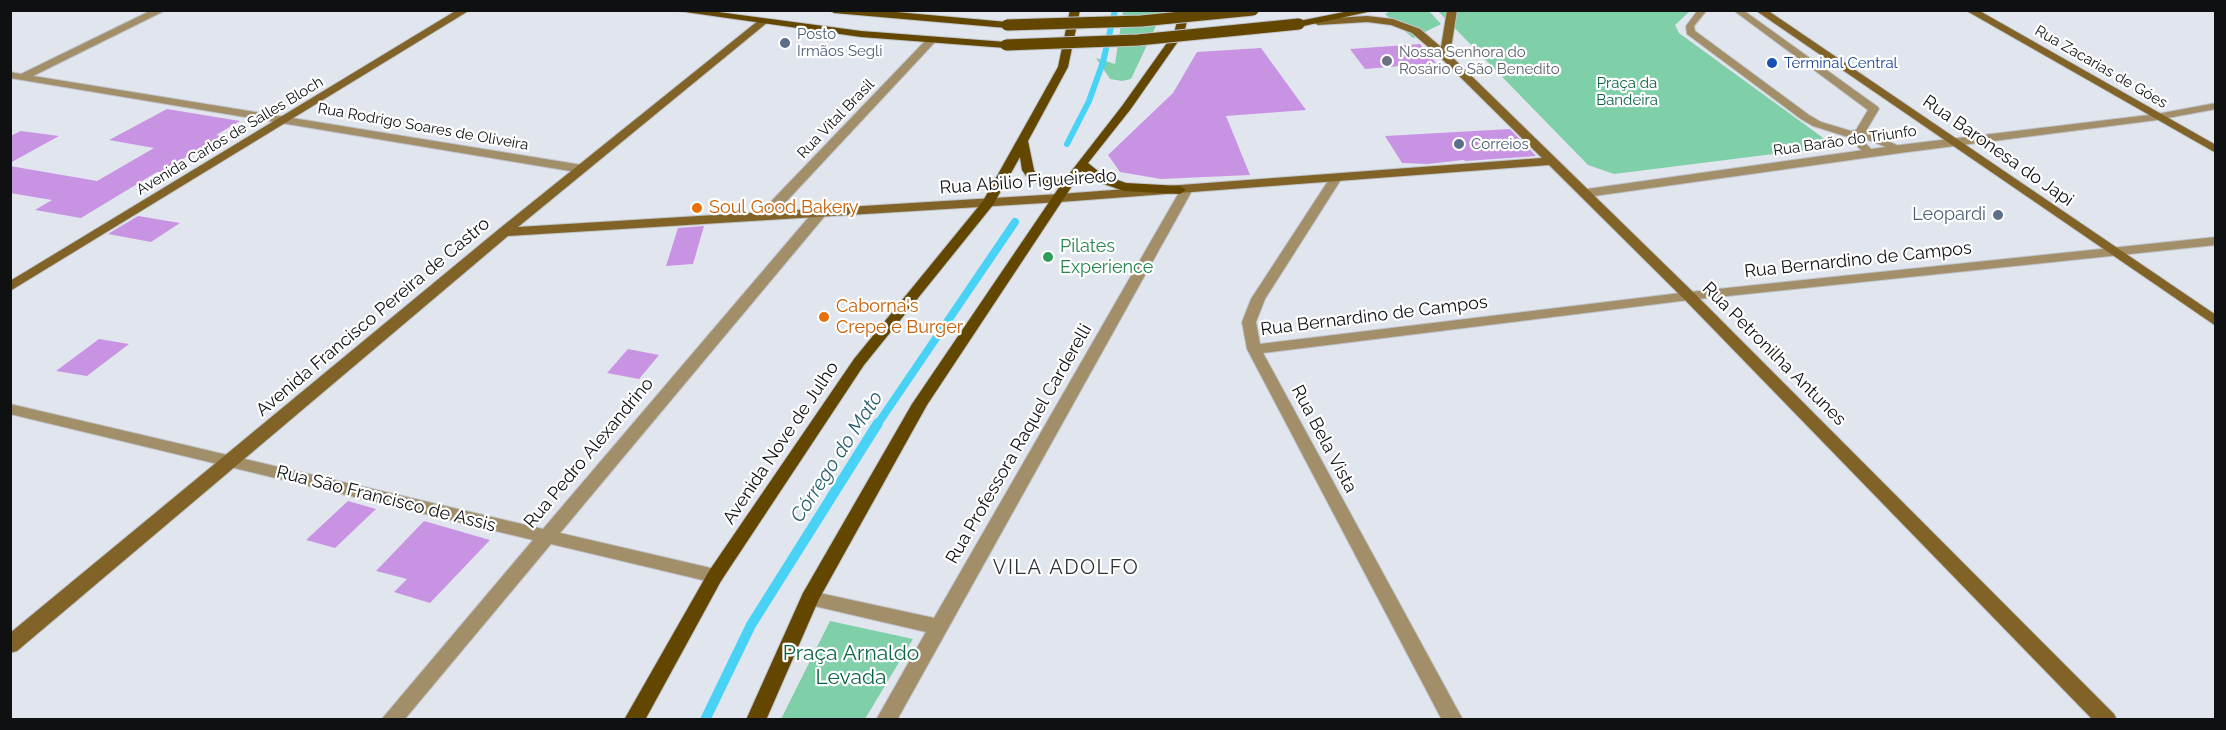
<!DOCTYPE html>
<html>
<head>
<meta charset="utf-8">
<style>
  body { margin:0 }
  #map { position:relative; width:2226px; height:730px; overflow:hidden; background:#e1e6ee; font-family:Raleway,sans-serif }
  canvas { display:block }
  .frame { position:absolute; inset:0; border:12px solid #0e1012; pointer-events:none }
</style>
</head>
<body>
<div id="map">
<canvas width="2226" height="730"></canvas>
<div class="frame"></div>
</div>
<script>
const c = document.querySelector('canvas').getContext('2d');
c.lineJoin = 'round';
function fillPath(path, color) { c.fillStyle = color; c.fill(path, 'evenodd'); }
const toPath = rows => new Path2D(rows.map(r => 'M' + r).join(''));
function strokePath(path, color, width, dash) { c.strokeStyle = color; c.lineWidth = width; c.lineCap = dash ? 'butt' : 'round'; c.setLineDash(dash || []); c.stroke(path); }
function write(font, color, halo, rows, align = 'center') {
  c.font = font + ' Raleway,sans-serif'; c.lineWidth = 4.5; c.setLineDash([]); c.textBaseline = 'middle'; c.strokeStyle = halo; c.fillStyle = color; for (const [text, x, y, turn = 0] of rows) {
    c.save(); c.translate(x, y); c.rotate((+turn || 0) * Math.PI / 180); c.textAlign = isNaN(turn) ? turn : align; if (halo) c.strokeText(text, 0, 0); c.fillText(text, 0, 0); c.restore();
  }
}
fillPath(toPath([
  [1123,11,1163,11,1131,79,1122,81,1110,79,1096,58,1115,64],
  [1391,11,1429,11,1441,24,1413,38,1385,14],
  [1438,11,1690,11,1675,25,1679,33,1826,140,1829,147,1614,174,1588,165],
  [830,621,913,639,865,719,781,719]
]), '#7fcfa8');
strokePath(toPath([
  [1067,144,1089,101,1103,62,1115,10]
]), '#48d2f6', 6);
strokePath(toPath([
  [877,425,1015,222]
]), '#48d2f6', 8);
strokePath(toPath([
  [705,720,751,625,878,423]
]), '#48d2f6', 10);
fillPath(toPath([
  [1420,44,1436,63,1365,69,1350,49],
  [1261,48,1306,110,1226,116,1250,175,1161,179,1120,172,1108,155,1173,93,1197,52],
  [167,109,240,121,216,135,229,138,199,156,191,154,161,172,157,172,81,218,35,210,52,200,10,193,10,166,97,181,154,148,109,140],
  [1510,129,1536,156,1466,161,1463,160,1428,164,1402,163,1385,136],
  [21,131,59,136,10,163,10,136],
  [138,216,180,223,151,242,108,234],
  [704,226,693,264,666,266,678,228],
  [99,339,129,344,87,376,56,371],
  [628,349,659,355,639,379,607,373],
  [348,501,376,509,335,548,306,540],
  [424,521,490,540,430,603,394,592,407,579,376,571]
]), '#c993e3');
const lane = toPath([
  [1698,10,1707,10,1694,26,1695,31,1809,115,1821,122,1851,131,1856,130,1868,110,1733,10,1743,10,1878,107,1879,109,1866,131,1905,149,1900,152,1896,151,1858,136,1876,154,1875,156,1867,156,1848,137,1813,126,1801,119,1687,34,1686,26,1698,10]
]);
const street = toPath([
  [152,10,166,10,33,76,582,165,588,169,582,173,10,78,10,72,21,74,152,10],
  [927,39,936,41,769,220,759,220,758,217,759,214,927,39],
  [2216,103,2216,109,2157,120,1900,153,1587,197,1581,193,1587,189,1900,145,2157,114,2216,103],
  [1336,174,1342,178,1265,299,1256,322,1260,344,1689,292,2216,237,2216,245,1689,300,1263,353,1463,720,1442,720,1247,349,1242,322,1251,299,1330,178,1336,174],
  [1187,185,1193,189,897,720,876,720,926,632,810,605,803,603,801,598,803,593,810,591,934,618,1181,189,1187,185],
  [819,210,824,211,825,214,824,217,560,533,715,569,721,571,724,576,721,581,715,583,551,544,404,720,381,720,533,540,10,414,10,404,543,529,814,211,819,210]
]);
const secondary = toPath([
  [457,10,470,10,10,291,10,281,457,10],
  [1447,10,1457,10,1450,55,1694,293,2114,714,2117,720,2093,720,1684,299,1549,165,1060,202,508,236,17,651,10,653,10,633,499,229,759,20,768,22,518,227,1060,194,1542,158,1441,58,1412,33,1391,25,1367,22,1318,25,1313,22,1318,19,1367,16,1393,19,1420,29,1441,47,1447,10],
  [1755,10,1767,10,2216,315,2216,326,1755,10],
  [1965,10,1978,10,2216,145,2216,153,1965,10]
]);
const primary = toPath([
  [671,10,703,10,861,31,1006,42,1011,45,1006,48,861,37,671,10],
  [829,10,874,10,1007,22,1012,25,1007,28,834,13,829,10],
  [1070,10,1080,10,1068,67,1028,141,1034,170,1038,176,1054,179,1066,178,1122,106,1174,33,1180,10,1190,10,1184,33,1130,110,1088,163,1103,175,1126,183,1180,186,1186,190,1180,194,1124,191,1095,181,1082,171,927,405,819,599,766,720,746,720,803,593,912,404,1060,186,1030,182,1022,170,1020,157,993,205,864,365,721,581,645,720,624,720,709,571,854,359,983,201,1058,67,1070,10],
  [1354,10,1377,10,1299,27,1294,24,1299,21,1354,10]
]);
strokePath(lane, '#bfc4cb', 2);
strokePath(street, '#bfc4cb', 2);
strokePath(secondary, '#bfc4cb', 2);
strokePath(primary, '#bfc4cb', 2);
fillPath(lane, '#a28e69');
fillPath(street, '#a28e69');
fillPath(secondary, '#816327');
fillPath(primary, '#634600');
const primaryBridge = toPath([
  [1007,25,1141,21,1253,10],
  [1006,45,1138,40,1299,24]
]);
strokePath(primaryBridge, '#bfc4cb', 13, []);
strokePath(primaryBridge, '#634600', 11);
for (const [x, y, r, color] of [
  [785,43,6,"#5c6f8a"],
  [1387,61,6,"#6b7280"],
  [1772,63,6,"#1a4fb4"],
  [1459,144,6,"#5c6f8a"],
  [697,208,6,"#e8710a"],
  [1998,215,6,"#5c6f8a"],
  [1048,257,6,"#2e9e5b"],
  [824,317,6,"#e8710a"]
]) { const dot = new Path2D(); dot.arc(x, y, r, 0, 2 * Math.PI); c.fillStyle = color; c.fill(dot); strokePath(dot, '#fff', 2); }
write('15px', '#4e5e75', '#fff', [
  ["Posto",797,34],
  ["Irmãos Segli",797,51],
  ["Correios",1471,144]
], 'left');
write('15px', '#5b616d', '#fff', [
  ["Nossa Senhora do",1399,52],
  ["Rosário e São Benedito",1399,69]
], 'left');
write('15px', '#164399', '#fff', [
  ["Terminal Central",1784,63]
], 'left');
write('15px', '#0e1012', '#fff', [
  ["Rua Zacarias de Góes",2101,67,30],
  ["Rua Vital Brasil",836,119,-46],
  ["Rua Rodrigo Soares de Oliveira",423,127,10],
  ["Avenida Carlos de Salles Bloch",230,136,-31],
  ["Rua Barão do Triunfo",1845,141,-8]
]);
write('15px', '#0e6546', '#fff', [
  ["Praça da",1627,83],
  ["Bandeira",1627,100]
]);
write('18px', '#0e1012', '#fff', [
  ["Rua Baronesa do Japi",1998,151,35],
  ["Rua Abilio Figueiredo",1028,182,-4],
  ["Rua Bernardino de Campos",1858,260,-6],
  ["Rua Bernardino de Campos",1374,316,-7],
  ["Avenida Francisco Pereira de Castro",373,317,-40],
  ["Rua Petronilha Antunes",1774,354,45],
  ["Rua Bela Vista",1324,439,62],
  ["Avenida Nove de Julho",781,443,-56],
  ["Rua Professora Raquel Carderelli",1019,444,-60],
  ["Rua Pedro Alexandrino",589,453,-50],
  ["Rua São Francisco de Assis",386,499,14]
]);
write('18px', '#c56008', '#fff', [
  ["Soul Good Bakery",709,208],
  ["Caborna's",836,307],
  ["Crepe e Burger",836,328]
], 'left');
write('18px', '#4e5e75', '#fff', [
  ["Leopardi",1986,215]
], 'right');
write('18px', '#27864d', '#fff', [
  ["Pilates",1060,247],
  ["Experience",1060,268]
], 'left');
write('italic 20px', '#275e6d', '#fff', [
  ["Córrego do Mato",837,457,-57]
]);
c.letterSpacing = '1.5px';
write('20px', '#2e3137', '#fff', [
  ["VILA ADOLFO",1066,568]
]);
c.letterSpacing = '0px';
write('21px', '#0e6546', '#fff', [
  ["Praça Arnaldo",851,654],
  ["Levada",851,678]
]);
</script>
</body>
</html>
